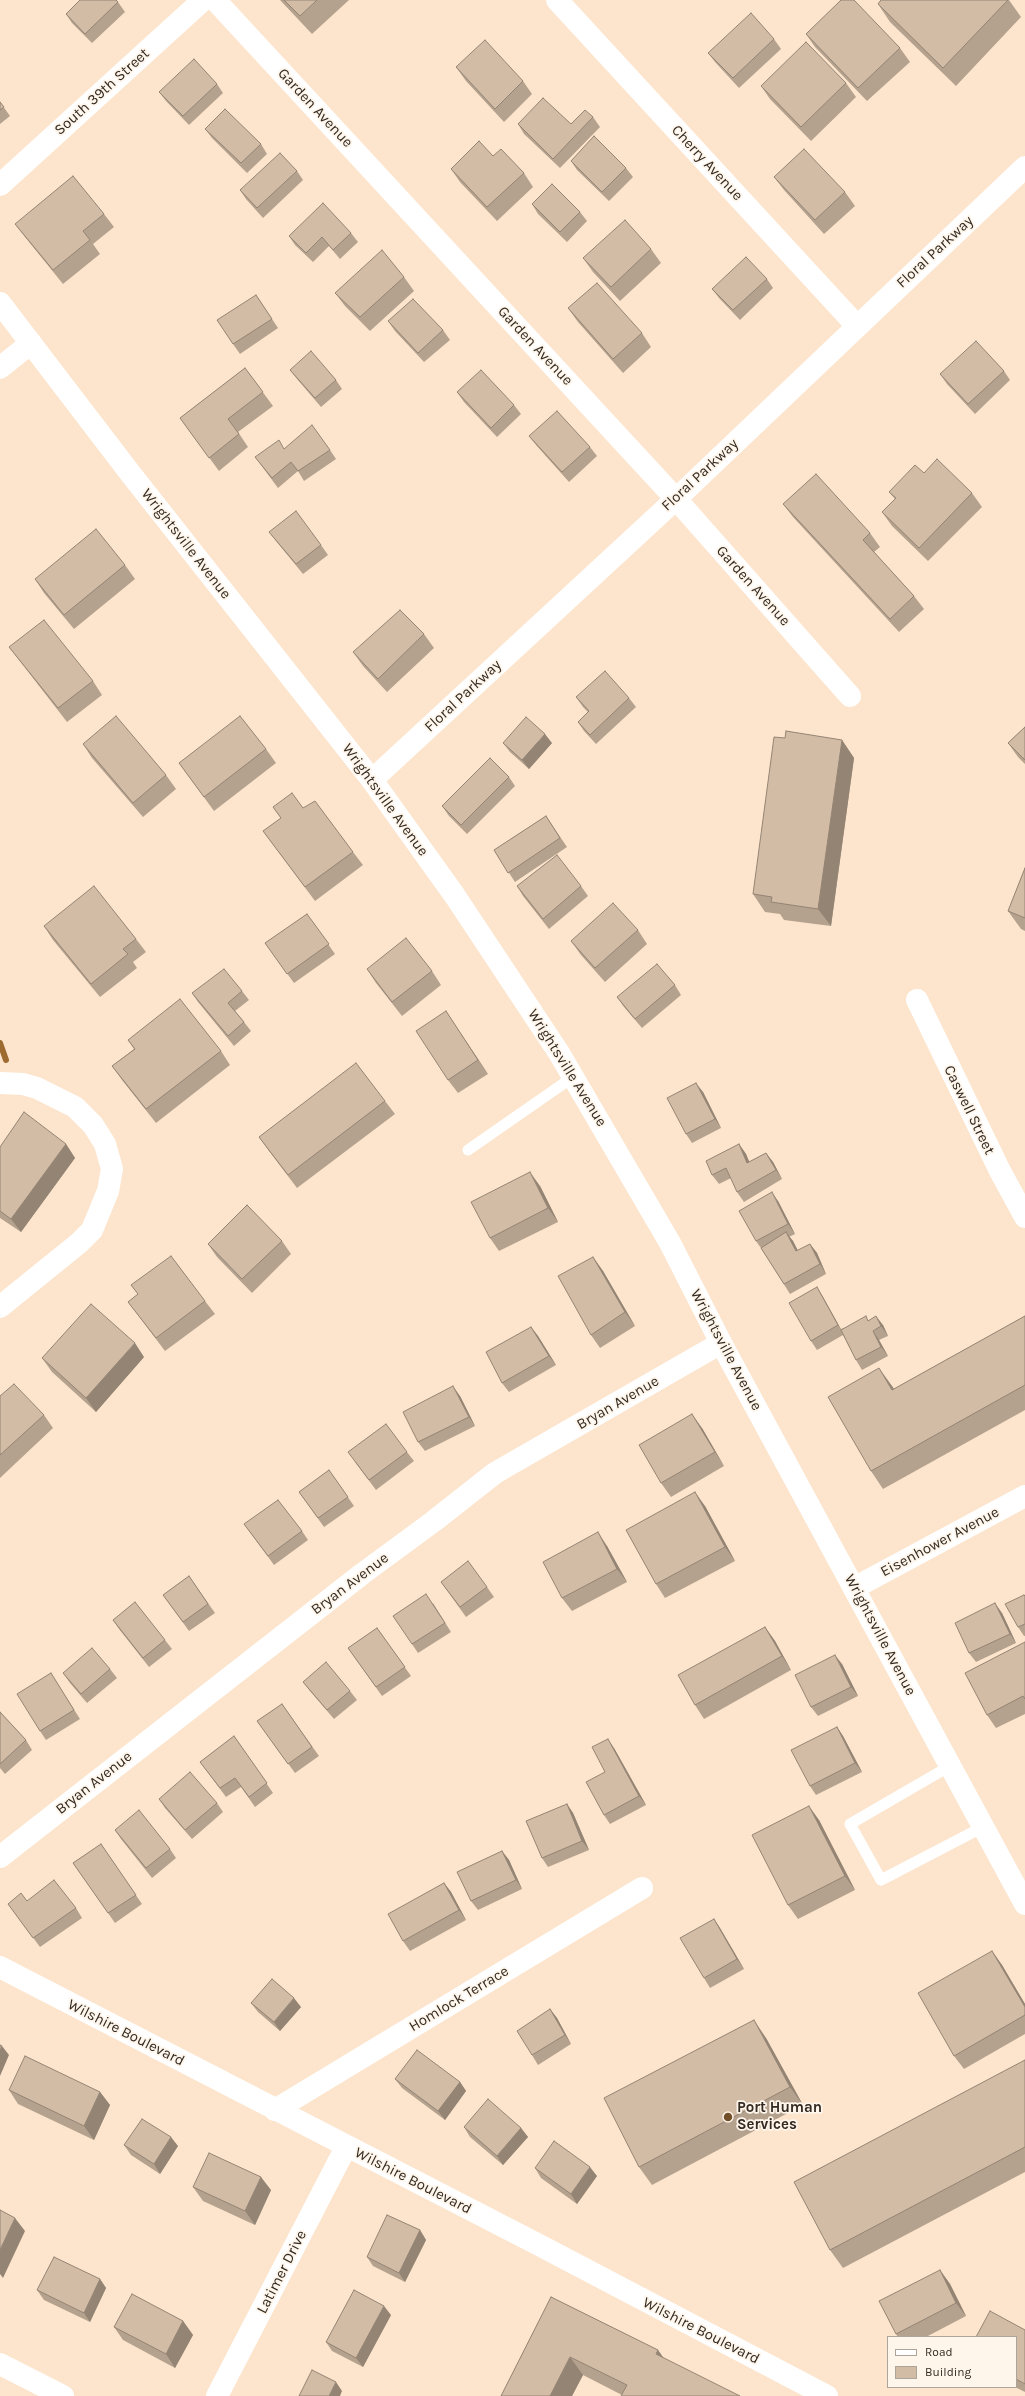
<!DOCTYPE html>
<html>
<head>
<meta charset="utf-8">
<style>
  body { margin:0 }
  #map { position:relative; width:1025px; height:2396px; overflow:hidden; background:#fde5cd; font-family:Karla,sans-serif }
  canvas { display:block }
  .legend { position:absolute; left:887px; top:2336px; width:130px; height:52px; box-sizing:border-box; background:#fef5eb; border:1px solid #ada49a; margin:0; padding:5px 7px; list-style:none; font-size:12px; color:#332a21 }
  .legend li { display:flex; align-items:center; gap:8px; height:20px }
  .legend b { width:20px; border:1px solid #ada49a }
</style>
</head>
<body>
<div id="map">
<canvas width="1025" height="2396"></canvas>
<ul class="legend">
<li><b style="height:5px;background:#fff"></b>Road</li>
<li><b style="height:11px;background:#d3bca5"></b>Building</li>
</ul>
</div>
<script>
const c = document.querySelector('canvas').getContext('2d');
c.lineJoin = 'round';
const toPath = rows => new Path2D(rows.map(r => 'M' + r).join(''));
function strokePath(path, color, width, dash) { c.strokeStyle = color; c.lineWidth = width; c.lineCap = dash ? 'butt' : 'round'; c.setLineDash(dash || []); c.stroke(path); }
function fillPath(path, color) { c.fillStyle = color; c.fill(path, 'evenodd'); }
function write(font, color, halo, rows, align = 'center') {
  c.font = font + ' Karla,sans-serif'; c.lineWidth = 3.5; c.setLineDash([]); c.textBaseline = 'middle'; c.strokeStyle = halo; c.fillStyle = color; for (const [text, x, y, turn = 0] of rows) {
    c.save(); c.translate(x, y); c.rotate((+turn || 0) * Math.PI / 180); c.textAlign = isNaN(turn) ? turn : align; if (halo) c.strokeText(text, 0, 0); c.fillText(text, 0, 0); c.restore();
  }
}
strokePath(toPath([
  [0,1043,6,1060]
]), '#9d6a30', 6);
strokePath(toPath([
  [468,1150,573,1077],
  [950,1766,850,1824,881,1880,983,1827]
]), '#fff', 11);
strokePath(toPath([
  [215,0,676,499,850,696],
  [557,0,857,326],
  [0,185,203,0],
  [0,368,31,343],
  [372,780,676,499,1025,167],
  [917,1000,1000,1171,1025,1217],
  [0,1083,23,1084,37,1088,75,1107,93,1125,105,1144,112,1169,108,1191,92,1230,79,1243,0,1307],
  [854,1588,1025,1496],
  [0,1857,362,1574,434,1521,495,1473,721,1343],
  [0,1967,543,2247,827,2396],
  [275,2110,642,1888],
  [0,2364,63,2396],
  [217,2396,346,2147]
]), '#fff', 22);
strokePath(toPath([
  [0,303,130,473,372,780,455,896,559,1053,670,1243,721,1343,1025,1904]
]), '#fff', 22);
fillPath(toPath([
  [280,0,349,0,312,34],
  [881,0,1009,0,1021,17,956,86,890,22,878,4],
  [118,2,125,12,92,43,72,23,66,14],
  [806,34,900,48,910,62,867,101,815,47],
  [774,39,781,49,739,88,715,62,708,53],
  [456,67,523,81,532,94,504,122,466,81],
  [846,83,856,97,811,141,770,99,761,86],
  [217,84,223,93,189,125,166,101,159,92],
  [0,102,10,116,0,124],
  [593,117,600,127,560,168,524,134,518,124,571,124],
  [205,129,261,144,267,154,247,173,212,138],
  [493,156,524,173,533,187,497,221,460,182,451,169],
  [571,161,626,168,633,177,609,201,577,170],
  [297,171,303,180,263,218,246,199,240,190],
  [774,177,845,192,855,206,824,234,784,190],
  [532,204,580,212,587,221,567,242,538,214],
  [104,214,114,227,93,244,100,254,63,284,25,237,15,224],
  [351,233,358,242,340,259,329,246,313,262,295,245,289,236],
  [651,249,661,263,620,301,593,272,583,258],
  [404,277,414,291,370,331,345,306,335,293],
  [767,279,773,288,740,320,719,298,712,289],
  [256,295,278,328,240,354,233,344],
  [568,308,642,333,651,347,623,373,578,322],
  [388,321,443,330,450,340,424,362,395,331],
  [245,368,273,406,238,432,248,447,219,471,180,418],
  [290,370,336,380,342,389,321,407,297,379],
  [1004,371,1010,380,975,414,947,384,940,374],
  [457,392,514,405,521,414,497,437,464,402],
  [529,436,590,447,597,456,569,482,536,445],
  [284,449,330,450,336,459,304,481,298,471,278,488,255,457],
  [889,492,972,493,982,507,928,561,892,526,882,512,895,499],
  [783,504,870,533,880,547,874,552,914,596,924,609,899,632,793,517],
  [269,532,321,545,328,555,303,574,276,541],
  [125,565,135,579,74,629,44,593,35,579],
  [424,634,434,648,387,692,363,666,353,652],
  [9,647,93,681,102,695,67,722,19,660],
  [576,697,629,698,636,707,596,744,584,731,578,722,588,712,583,707],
  [1025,727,1025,764,1018,757,1008,743],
  [842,740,854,758,831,926,784,920,780,914,765,912,753,894],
  [503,743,552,743,529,769,510,752],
  [83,744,166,775,176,789,143,817,92,758],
  [266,749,276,763,214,811,179,763],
  [509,777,515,786,467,834,449,816,442,806],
  [273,807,353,852,363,865,315,901,263,831,281,818],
  [546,816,567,847,515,882,494,850],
  [1025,868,1025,931,1021,929,1008,911],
  [517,886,581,886,588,896,549,929,523,896],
  [307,914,335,954,294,983,265,943],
  [44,926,136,939,146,952,133,962,137,968,100,997,53,940],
  [638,930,647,944,605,982,581,955,571,941],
  [367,969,432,971,441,985,402,1016,376,983],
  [675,985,681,995,642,1028,624,1007,617,997],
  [242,991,249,1000,235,1011,244,1022,251,1031,234,1046,198,1002,192,993],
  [446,1011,488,1074,458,1093,448,1080],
  [128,1040,221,1051,230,1065,156,1123,122,1080,112,1066,134,1049],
  [703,1092,721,1128,692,1143,686,1134],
  [385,1101,395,1114,297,1188,269,1151,259,1137],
  [66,1144,75,1158,21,1232,0,1218,0,1147],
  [739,1144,746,1154,749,1162,766,1153,773,1162,782,1179,744,1202,737,1192,731,1178,719,1184,712,1175],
  [540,1186,558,1222,499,1251,490,1238],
  [778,1201,795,1234,789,1237,793,1241,798,1251,810,1244,817,1253,826,1274,790,1294,763,1251,756,1241],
  [282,1241,291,1254,252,1293,217,1257,208,1244],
  [593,1257,603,1271,635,1326,600,1348,591,1335],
  [131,1285,205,1301,215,1314,165,1351,128,1302,138,1294],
  [817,1287,823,1297,841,1329,869,1320,883,1325,888,1336,879,1340,888,1356,862,1370,856,1360,843,1335,817,1350,811,1341],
  [1025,1316,1025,1410,883,1489,871,1471,892,1386,894,1389],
  [531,1327,538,1336,556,1365,509,1392,502,1383],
  [144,1357,96,1412,52,1372,42,1358],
  [0,1396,44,1415,53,1428,0,1478],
  [460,1396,475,1426,425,1451,418,1442],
  [702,1428,724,1466,671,1497,661,1483],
  [407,1452,414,1461,376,1490,355,1462],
  [329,1470,354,1506,324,1527,299,1492],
  [705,1506,735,1561,665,1598,656,1584],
  [244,1524,302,1531,308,1540,274,1565],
  [607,1546,627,1582,572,1611,562,1598],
  [189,1576,215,1613,189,1631,163,1595],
  [441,1582,487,1587,494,1597,466,1617],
  [1025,1595,1025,1636,1024,1636,1018,1627],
  [433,1603,451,1632,418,1653,412,1644],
  [1002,1613,1016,1643,976,1662,969,1653],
  [113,1620,165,1640,172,1649,149,1667,119,1629],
  [765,1627,775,1641,791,1670,704,1719,695,1705],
  [377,1628,411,1676,382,1696,348,1648],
  [1025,1642,1025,1714,996,1728,987,1715],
  [842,1664,858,1696,818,1716,811,1707],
  [110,1669,117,1678,87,1703,70,1683,63,1673],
  [51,1673,80,1719,46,1740,40,1731],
  [303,1682,350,1691,357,1700,334,1719,310,1691],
  [282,1704,319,1756,295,1773,257,1721],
  [0,1712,26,1740,32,1750,5,1774,0,1768],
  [837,1727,843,1736,862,1772,816,1795,810,1786],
  [234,1736,273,1793,255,1807,241,1787,226,1797,200,1762],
  [614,1748,646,1805,610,1824,604,1815,605,1772],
  [159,1799,217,1803,223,1812,192,1839,165,1808],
  [567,1804,573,1813,589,1850,548,1867,542,1858],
  [819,1820,855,1890,798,1919,788,1905],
  [115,1830,170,1849,176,1858,152,1878,121,1839],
  [101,1844,142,1904,115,1923,73,1863],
  [502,1851,509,1860,522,1889,478,1910,471,1901],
  [444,1883,451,1892,466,1920,410,1951,403,1941],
  [27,1901,76,1908,82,1918,40,1947,8,1904],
  [714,1919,720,1928,744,1969,710,1988,704,1978],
  [992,1951,1002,1965,1025,2004,1025,2034,964,2069,954,2056],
  [251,2003,301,2007,280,2031,258,2012],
  [550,2009,557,2018,571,2044,538,2065,532,2055],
  [766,2038,803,2105,652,2185,639,2167],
  [1025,2060,1025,2172,843,2268,830,2250],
  [395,2079,460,2082,466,2091,445,2120,402,2088],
  [9,2090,100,2092,110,2105,94,2140,18,2104],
  [464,2127,521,2128,528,2137,503,2165,470,2137],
  [124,2145,178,2146,160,2174,131,2155],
  [535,2168,597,2176,577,2204,541,2178],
  [193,2187,271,2190,255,2225,203,2201],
  [420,2230,426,2240,405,2282,373,2266,367,2257],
  [940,2270,950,2284,966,2316,926,2337,898,2337,896,2334],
  [100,2279,106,2288,90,2322,44,2300,37,2290],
  [551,2297,658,2350,663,2357,622,2395,583,2375,572,2396,501,2396],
  [391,2315,363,2367,332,2351,326,2342],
  [183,2321,193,2335,175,2368,123,2340,114,2327],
  [1025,2330,1025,2392,1015,2387,1016,2387,1016,2337]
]), '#b5a28e');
fillPath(toPath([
  [545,734,552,743,529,769,522,760],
  [842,740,854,758,831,926,818,909],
  [446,1011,455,1025,488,1074,478,1060],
  [696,1083,703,1092,721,1128,715,1119],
  [66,1144,75,1158,21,1232,11,1219],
  [739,1144,746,1154,754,1173,747,1163],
  [766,1153,773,1162,782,1179,776,1170],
  [530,1172,540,1186,558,1222,548,1208],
  [772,1192,778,1201,795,1234,788,1224],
  [786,1232,793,1241,803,1261,796,1251],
  [810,1244,817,1253,826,1274,820,1264],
  [593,1257,603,1271,635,1326,625,1312],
  [817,1287,823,1297,844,1335,838,1325],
  [876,1316,883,1325,888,1336,881,1326],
  [531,1327,538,1336,556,1365,549,1356],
  [873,1331,879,1340,888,1356,881,1347],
  [135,1343,144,1357,96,1412,86,1398],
  [879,1368,892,1386,905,1408,892,1390],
  [453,1386,460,1396,475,1426,469,1417],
  [692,1414,702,1428,724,1466,715,1452],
  [695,1492,705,1506,735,1561,725,1547],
  [598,1532,607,1546,627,1582,617,1569],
  [995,1603,1002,1613,1016,1643,1010,1634],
  [765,1627,775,1641,791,1670,782,1656],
  [835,1655,842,1664,858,1696,851,1687],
  [837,1727,843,1736,862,1772,855,1763],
  [608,1739,614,1748,646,1805,639,1796],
  [567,1804,573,1813,589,1850,582,1841],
  [809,1806,819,1820,855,1890,845,1876],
  [502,1851,509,1860,522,1889,516,1880],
  [444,1883,451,1892,466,1920,459,1910],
  [714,1919,720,1928,744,1969,737,1959],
  [992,1951,1002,1965,1025,2004,1025,2007],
  [294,1998,301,2007,280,2031,274,2022],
  [550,2009,557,2018,571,2044,565,2035],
  [754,2020,766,2038,803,2105,790,2087],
  [2,2046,9,2055,0,2076,0,2051],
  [460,2082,466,2091,445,2120,438,2111],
  [100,2092,110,2105,94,2140,84,2126],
  [521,2128,528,2137,503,2165,497,2156],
  [171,2137,178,2146,160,2174,154,2164],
  [590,2167,597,2176,577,2204,571,2194],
  [261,2177,271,2190,255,2225,245,2211],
  [15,2218,25,2231,3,2278,0,2274,0,2250],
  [420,2230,426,2240,405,2282,399,2273],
  [940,2270,950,2284,966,2316,956,2303],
  [100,2279,106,2288,90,2322,84,2313],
  [384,2306,391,2315,363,2367,356,2358],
  [183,2321,193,2335,175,2368,166,2354],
  [658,2350,670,2368,656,2354],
  [570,2357,583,2375,572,2396,550,2396],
  [336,2382,342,2391,340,2396,329,2396]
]), '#948474');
const building = toPath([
  [80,0,116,0,118,2,85,34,66,14,80,0],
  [284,0,317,0,300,16,284,0],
  [841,0,854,0,900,48,858,88,806,34,841,0],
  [881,0,1008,0,943,68,878,4,881,0],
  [751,13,774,39,733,78,708,53,751,13],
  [485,40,523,81,495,109,456,67,485,40],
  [806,42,846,83,801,127,761,86,806,42],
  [194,59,217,84,183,116,159,92,194,59],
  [543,98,571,124,585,110,593,117,553,159,518,124,543,98],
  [0,102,4,107,0,110,0,102],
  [225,109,261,144,241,163,205,129,225,109],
  [594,136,626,168,602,192,571,161,594,136],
  [479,141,493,156,501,149,524,173,487,207,451,169,479,141],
  [804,149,845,192,815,220,774,177,804,149],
  [280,153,297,171,257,208,240,190,280,153],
  [73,176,104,214,83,231,90,240,53,270,15,224,73,176],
  [552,184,580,212,560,232,532,204,552,184],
  [323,203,351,233,333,250,322,237,306,253,289,236,323,203],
  [625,220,651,249,611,287,583,258,625,220],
  [382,250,404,277,360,317,335,293,382,250],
  [746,257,767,279,733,310,712,289,746,257],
  [597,283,642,333,613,359,568,308,597,283],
  [256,295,272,319,233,344,217,320,256,295],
  [413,299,443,330,418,353,388,321,413,299],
  [976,341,1004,371,968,404,940,374,976,341],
  [311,351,336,380,315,398,290,370,311,351],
  [245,368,263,392,228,419,239,434,209,458,180,418,245,368],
  [481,370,514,405,491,428,457,392,481,370],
  [557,411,590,447,562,472,529,436,557,411],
  [312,425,330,450,298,471,291,462,272,478,255,457,279,440,284,449,312,425],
  [937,459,972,493,919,548,882,512,896,498,889,492,915,465,924,473,937,459],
  [816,474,870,533,863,540,914,596,890,619,783,504,816,474],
  [296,511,321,545,296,564,269,532,296,511],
  [96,529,125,565,64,615,35,579,96,529],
  [400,610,424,634,378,679,353,652,400,610],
  [44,620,93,681,58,708,9,647,44,620],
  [605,671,629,698,590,735,578,722,589,711,576,697,605,671],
  [116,716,166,775,133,803,83,744,116,716],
  [240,716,266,749,204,797,179,763,240,716],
  [526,717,545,734,522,760,503,743,526,717],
  [1025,727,1025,760,1008,743,1025,727],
  [786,731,842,740,818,909,771,902,772,897,753,894,774,737,785,738,786,731],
  [490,758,509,777,461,825,442,806,490,758],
  [292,793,303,808,315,801,353,852,305,887,263,831,281,818,273,807,292,793],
  [546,816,560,838,508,873,494,850,546,816],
  [557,855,581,886,543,919,517,886,557,855],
  [1025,868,1025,918,1008,911,1025,868],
  [94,886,136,939,123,949,128,954,91,984,44,926,94,886],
  [613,903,638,930,595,968,571,941,613,903],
  [307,914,329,944,287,974,265,943,307,914],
  [406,938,432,971,392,1002,367,969,406,938],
  [657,964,675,985,635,1019,617,997,657,964],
  [224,969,242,991,228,1003,244,1022,228,1036,192,993,224,969],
  [180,999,221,1051,146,1109,112,1066,135,1049,128,1040,180,999],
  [446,1011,478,1060,448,1080,416,1031,446,1011],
  [356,1063,385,1101,288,1175,259,1137,356,1063],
  [696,1083,715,1119,686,1134,667,1098,696,1083],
  [24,1112,66,1144,11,1219,0,1211,0,1147,24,1112],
  [739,1144,747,1163,766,1153,776,1170,737,1192,726,1168,712,1175,706,1161,739,1144],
  [530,1172,548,1208,490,1238,471,1202,530,1172],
  [772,1192,788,1224,756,1241,739,1211,772,1192],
  [247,1205,282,1241,242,1279,208,1244,247,1205],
  [786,1232,796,1251,810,1244,820,1264,784,1284,761,1248,786,1232],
  [171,1256,205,1301,156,1338,128,1302,138,1294,131,1285,171,1256],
  [593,1257,625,1312,591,1335,558,1276,593,1257],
  [817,1287,838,1325,811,1341,789,1303,817,1287],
  [91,1304,135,1343,86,1398,42,1358,91,1304],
  [866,1316,868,1321,876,1316,881,1326,873,1331,881,1347,856,1360,841,1330,866,1316],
  [1025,1316,1025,1385,871,1471,828,1397,879,1368,892,1390,1025,1316],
  [531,1327,549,1356,502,1383,486,1352,531,1327],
  [14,1384,44,1415,0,1455,0,1396,14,1384],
  [453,1386,469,1417,418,1442,403,1412,453,1386],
  [692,1414,715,1452,661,1483,639,1445,692,1414],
  [386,1424,407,1452,369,1480,348,1452,386,1424],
  [329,1470,348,1497,318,1518,299,1492,329,1470],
  [695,1492,725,1547,656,1584,626,1530,695,1492],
  [278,1500,302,1531,268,1556,244,1524,278,1500],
  [598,1532,617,1569,562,1598,543,1562,598,1532],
  [468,1561,487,1587,460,1607,441,1582,468,1561],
  [189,1576,208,1604,183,1622,163,1595,189,1576],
  [426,1594,445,1623,412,1644,393,1616,426,1594],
  [1024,1595,1025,1596,1025,1624,1018,1627,1005,1604,1024,1595],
  [135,1602,165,1640,143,1658,113,1620,135,1602],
  [995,1603,1010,1634,969,1653,955,1623,995,1603],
  [765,1627,782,1656,695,1705,678,1675,765,1627],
  [377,1628,405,1667,376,1687,348,1648,377,1628],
  [1025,1642,1025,1699,1023,1696,987,1715,965,1673,1025,1642],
  [92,1648,110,1669,81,1694,63,1673,92,1648],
  [835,1655,851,1687,811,1707,795,1675,835,1655],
  [326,1662,350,1691,327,1710,303,1682,326,1662],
  [51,1673,74,1710,40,1731,17,1694,51,1673],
  [282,1704,312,1747,288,1764,257,1721,282,1704],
  [0,1712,26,1740,0,1764,0,1712],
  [837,1727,855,1763,810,1786,791,1750,837,1727],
  [234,1736,267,1783,249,1797,235,1778,220,1788,200,1762,234,1736],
  [608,1739,639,1796,604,1815,586,1782,605,1772,592,1747,608,1739],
  [190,1772,217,1803,185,1830,159,1799,190,1772],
  [567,1804,582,1841,542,1858,526,1821,567,1804],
  [809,1806,845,1876,788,1905,752,1835,809,1806],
  [139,1810,170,1849,146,1868,115,1830,139,1810],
  [101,1844,136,1895,108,1913,73,1863,101,1844],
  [502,1851,516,1880,471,1901,457,1872,502,1851],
  [54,1880,76,1908,33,1938,8,1904,21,1893,27,1901,54,1880],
  [444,1883,459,1910,403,1941,388,1914,444,1883],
  [714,1919,737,1959,704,1978,680,1938,714,1919],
  [992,1951,1025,2007,1025,2015,954,2056,918,1993,992,1951],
  [272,1979,294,1998,274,2022,251,2003,272,1979],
  [550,2009,565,2035,532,2055,517,2031,550,2009],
  [754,2020,790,2087,639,2167,604,2098,754,2020],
  [0,2045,2,2046,0,2051,0,2045],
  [417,2050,460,2082,438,2111,395,2079,417,2050],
  [25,2056,100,2092,84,2126,9,2090,25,2056],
  [1025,2060,1025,2147,830,2250,794,2182,1025,2060],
  [488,2099,521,2128,497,2156,464,2127,488,2099],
  [142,2119,171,2137,154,2164,124,2145,142,2119],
  [554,2141,590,2167,571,2194,535,2168,554,2141],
  [209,2153,261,2177,245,2211,193,2187,209,2153],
  [0,2210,15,2218,0,2250,0,2210],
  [387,2215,420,2230,399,2273,367,2257,387,2215],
  [54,2257,100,2279,84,2313,37,2290,54,2257],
  [940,2270,956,2303,896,2334,879,2301,940,2270],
  [354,2290,384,2306,356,2358,326,2342,354,2290],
  [132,2294,183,2321,166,2354,114,2327,132,2294],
  [551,2297,658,2350,656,2354,740,2396,621,2396,627,2385,570,2357,550,2396,501,2396,551,2297],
  [990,2311,1025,2330,1025,2384,1016,2379,1016,2337,976,2337,990,2311],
  [312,2370,336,2382,329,2396,299,2396,312,2370]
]);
fillPath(building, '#d3bca5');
strokePath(building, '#948474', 1);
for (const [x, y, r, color] of [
  [728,2117,5,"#734f29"]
]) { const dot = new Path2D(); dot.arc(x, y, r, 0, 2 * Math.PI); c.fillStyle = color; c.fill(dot); strokePath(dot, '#fef5eb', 1.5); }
write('15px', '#332a21', '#fef5eb', [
  ["South 39th Street",102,92,-42],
  ["Garden Avenue",315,108,47],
  ["Cherry Avenue",707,163,47],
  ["Floral Parkway",935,252,-43],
  ["Garden Avenue",535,346,47],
  ["Floral Parkway",700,475,-43],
  ["Wrightsville Avenue",186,544,52],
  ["Garden Avenue",753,586,48],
  ["Floral Parkway",463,696,-43],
  ["Wrightsville Avenue",385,800,54],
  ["Wrightsville Avenue",567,1068,58],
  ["Caswell Street",969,1110,64],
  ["Wrightsville Avenue",726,1350,62],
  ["Bryan Avenue",618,1403,-30],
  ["Eisenhower Avenue",940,1542,-28],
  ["Bryan Avenue",350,1584,-37],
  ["Wrightsville Avenue",880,1635,62],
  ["Bryan Avenue",94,1783,-38],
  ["Homlock Terrace",459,1999,-31],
  ["Wilshire Boulevard",126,2033,27],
  ["Wilshire Boulevard",413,2181,27],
  ["Latimer Drive",282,2272,-63],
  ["Wilshire Boulevard",701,2331,27]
]);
write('bold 15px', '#332a21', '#fef5eb', [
  ["Port Human",737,2108],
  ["Services",737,2125]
], 'left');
</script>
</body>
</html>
